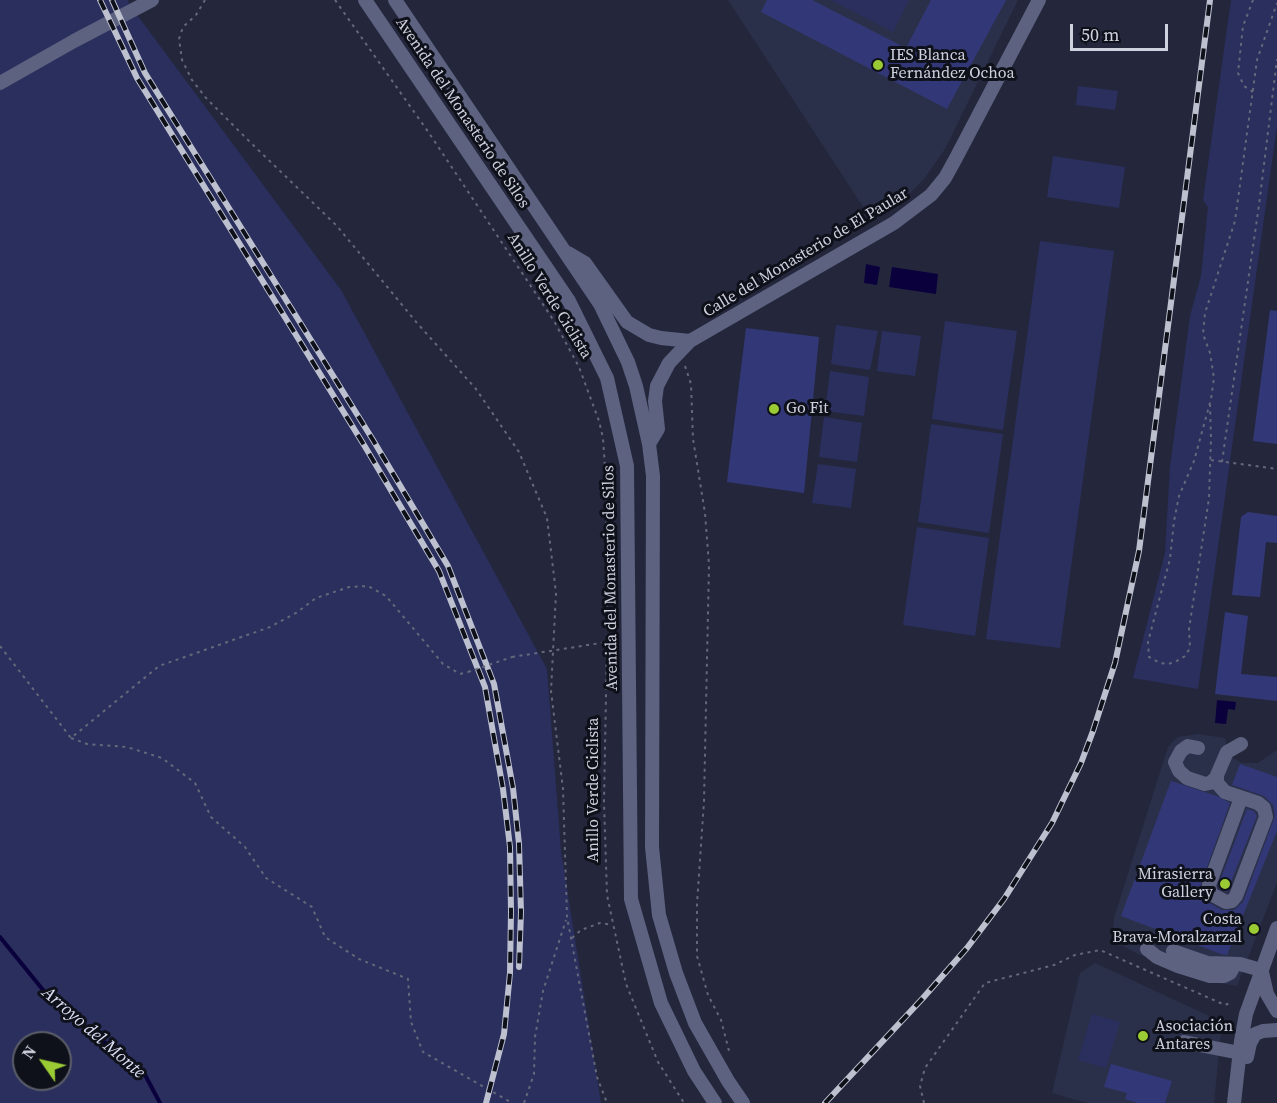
<!DOCTYPE html>
<html>
<head>
<meta charset="utf-8">
<style>
  body { margin:0 }
  #map { position:relative; width:1277px; height:1103px; overflow:hidden; background:#24273c; font-family:"Source Serif 4",serif }
  canvas { display:block }
  .north { position:absolute; left:12px; top:1031px; width:60px; height:60px; box-sizing:border-box; background:#0f111a; border:2px solid #5b5e68; border-radius:50%; rotate:304deg; font-size:16px; font-weight:700; line-height:24px; text-align:center; color:#ced1de }
  .north::after { content:''; display:block; margin:auto; width:21px; height:27px; background:#9acb34; clip-path:polygon(50% 0,100% 100%,50% 72%,0 100%) }
  .scale { position:absolute; left:1070px; top:24px; width:98px; height:27px; box-sizing:border-box; border:3px solid #ced1de; border-top:0; padding-left:8px; font-size:18px; line-height:21px; white-space:nowrap; color:#ced1de; -webkit-text-stroke:4px #0f111a; paint-order:stroke }
</style>
</head>
<body>
<div id="map">
<canvas width="1277" height="1103"></canvas>
<div class="north">N</div>
<div class="scale">50 m</div>
</div>
<script>
const c = document.querySelector('canvas').getContext('2d');
c.lineJoin = 'round';
function fillPath(path, color) { c.fillStyle = color; c.fill(path, 'evenodd'); }
const toPath = rows => new Path2D(rows.map(r => 'M' + r).join(''));
function strokePath(path, color, width, dash) { c.strokeStyle = color; c.lineWidth = width; c.lineCap = dash ? 'butt' : 'round'; c.setLineDash(dash || []); c.stroke(path); }
function write(font, color, halo, rows, align = 'center') {
  c.font = font + ' "Source Serif 4",serif'; c.lineWidth = 6; c.setLineDash([]); c.textBaseline = 'middle'; c.strokeStyle = halo; c.fillStyle = color; for (const [text, x, y, turn = 0] of rows) {
    c.save(); c.translate(x, y); c.rotate((+turn || 0) * Math.PI / 180); c.textAlign = isNaN(turn) ? turn : align; if (halo) c.strokeText(text, 0, 0); c.fillText(text, 0, 0); c.restore();
  }
}
fillPath(toPath([
  [728,0,1018,0,945,149,924,179,911,192,871,219],
  [1198,734,1225,738,1227,746,1233,758,1242,763,1258,763,1277,750,1277,883,1237,986,1202,980,1138,954,1118,943,1113,930,1114,918,1168,747,1178,737],
  [1095,963,1222,1022,1214,1103,1087,1103,1052,1093,1080,973]
]), '#2b304a');
fillPath(toPath([
  [0,0,128,0,129,4,341,290,547,669,561,851,601,1103,0,1103],
  [24,1043,60,1043,60,1079,24,1079],
  [831,0,909,0,893,32],
  [1231,0,1277,0,1277,126,1198,689,1133,678,1165,553,1170,467,1190,316,1201,276,1208,207,1203,200],
  [1078,86,1118,91,1115,110,1076,105],
  [1053,156,1125,167,1119,208,1047,197],
  [1040,241,1114,251,1060,648,986,639],
  [945,321,1017,331,1003,430,932,419],
  [836,325,878,331,870,370,831,364],
  [882,331,921,336,915,376,877,371],
  [830,371,869,377,864,416,825,411],
  [824,417,862,423,857,462,819,457],
  [931,424,1003,434,989,533,918,522],
  [818,464,856,469,851,508,812,503],
  [917,527,989,538,975,636,903,625],
  [1092,1014,1120,1022,1106,1068,1078,1060]
]), '#2a2f5e');
fillPath(toPath([
  [866,264,880,267,877,285,864,283],
  [892,267,938,274,936,294,889,287],
  [1217,700,1236,702,1235,710,1228,709,1226,724,1215,723]
]), '#0a003c');
strokePath(toPath([
  [0,937,52,1001,144,1073,160,1103]
]), '#0a003c', 4);
fillPath(toPath([
  [767,0,812,0,906,48,931,0,1006,0,947,109,761,12],
  [1270,310,1277,311,1277,444,1253,441],
  [746,328,819,337,804,493,727,482],
  [1248,512,1277,516,1277,543,1266,542,1260,597,1232,595,1241,517],
  [1225,612,1248,616,1241,674,1277,677,1277,701,1215,694],
  [1240,764,1277,777,1277,831,1227,955,1221,954,1121,916,1171,781,1217,796,1230,803,1200,887,1204,900,1222,910,1234,910,1243,902,1275,816,1273,805,1264,796,1232,785],
  [1247,809,1254,811,1257,816,1227,892,1219,888,1218,886],
  [1111,1064,1172,1081,1165,1103,1138,1103,1125,1099,1127,1093,1104,1087]
]), '#323877');
strokePath(toPath([
  [205,0,196,15,183,27,179,39,182,60,192,80,206,98,250,142,337,226,417,323,476,389,519,452,547,518,556,593,551,691,563,789,567,917,597,1077,607,1103],
  [335,0,429,133,554,321,579,367,599,421,603,438,606,483,607,642,604,802,607,895,626,984,658,1062,684,1103],
  [1253,92,1244,86,1238,73,1243,26,1253,0],
  [685,366,691,384,693,439,705,513,709,565,704,801,697,904,697,956,708,995,721,1020,729,1051],
  [1210,404,1211,439,1209,498,1189,629,1190,648,1185,656,1175,662,1168,664,1160,663,1149,657,1148,642,1170,559,1174,521,1179,496,1194,461,1211,399,1214,378,1210,353,1203,334,1205,313,1235,221,1257,60,1277,3],
  [1211,460,1277,469],
  [1222,462,1259,205,1277,59],
  [0,646,71,738,159,666,270,627,296,613,316,598,349,587,368,586,386,596,443,664,460,674,468,672],
  [512,657,607,642],
  [71,738,87,744,127,747,162,758,195,783,211,817,245,847,266,878,312,907,325,937,359,959,408,979,411,1022,423,1052,512,1103],
  [572,938,581,930,600,923,612,925],
  [524,1103,534,1074,535,1037,543,991,566,920],
  [924,1103,920,1086,925,1068,985,983,1054,965,1075,955,1100,950,1225,1005,1232,1002]
]), '#65687a', 2, [3, 4.5]);
strokePath(toPath([
  [365,0,569,301,607,378,627,466,631,899,661,1003,694,1071,715,1103],
  [395,0,600,304,628,362,636,386,649,444,653,476,652,847,659,915,676,973,695,1023,728,1081,743,1103],
  [0,83,74,41,152,0],
  [568,253,585,263,627,322,649,335,661,338,690,341],
  [649,444,658,429,655,401,657,386,669,363,690,341,894,223,931,195,945,178,956,158,1039,0],
  [1241,744,1227,752,1217,775,1217,783,1225,792,1258,803,1264,808,1266,817,1236,896,1232,901,1226,902,1211,894,1209,885,1241,798],
  [1198,748,1188,746,1181,751,1175,762,1179,771,1187,778,1205,784,1210,783,1217,777],
  [1147,949,1157,957,1178,966,1210,976,1224,976,1230,973,1235,964],
  [1173,951,1208,963,1240,964,1261,970],
  [1262,972,1267,994,1277,1011],
  [1184,1042,1240,1053],
  [1247,1057,1250,1043,1255,1034,1263,1031,1277,1030],
  [1234,1103,1241,1041,1246,1014,1277,928]
]), '#5c627f', 14);
const rail = toPath([
  [100,0,137,78,364,445,439,571,485,687,503,789,510,847,511,912,510,973,504,1034,486,1103],
  [112,0,145,73,373,440,448,566,494,684,513,788,519,844,521,912,519,967],
  [825,1103,923,998,967,948,1004,899,1052,823,1081,763,1093,731,1115,663,1139,551,1210,0]
]);
strokePath(rail, '#bdc0ce', 6);
strokePath(rail, '#0f111a', 4, [11]);
strokePath(toPath([
  [468,672,512,657]
]), '#65687a', 2, [3, 4.5]);
for (const [x, y, r, color] of [
  [878,65,6,"#9acb34"],
  [774,409,6,"#9acb34"],
  [1225,884,6,"#9acb34"],
  [1254,929,6,"#9acb34"],
  [1143,1036,6,"#9acb34"]
]) { const dot = new Path2D(); dot.arc(x, y, r, 0, 2 * Math.PI); c.fillStyle = color; c.fill(dot); strokePath(dot, '#0f111a', 2); }
write('16px', '#ced1de', '#0f111a', [
  ["IES Blanca",890,56],
  ["Fernández Ochoa",890,74],
  ["Go Fit",786,409],
  ["Mirasierra",1213,875,"right"],
  ["Gallery",1213,893,"right"],
  ["Costa",1242,920,"right"],
  ["Brava-Moralzarzal",1242,938,"right"],
  ["Asociación",1155,1027],
  ["Antares",1155,1045]
], 'left');
write('16px', '#ced1de', '#0f111a', [
  ["Avenida del Monasterio de Silos",462,113,56],
  ["Calle del Monasterio de El Paular",806,253,-31],
  ["Anillo Verde Ciclista",549,296,58],
  ["Avenida del Monasterio de Silos",611,578,-91],
  ["Anillo Verde Ciclista",594,790,-90]
]);
write('italic 18px', '#dadef2', '#0f111a', [
  ["Arroyo del Monte",93,1033,41]
]);
</script>
</body>
</html>
